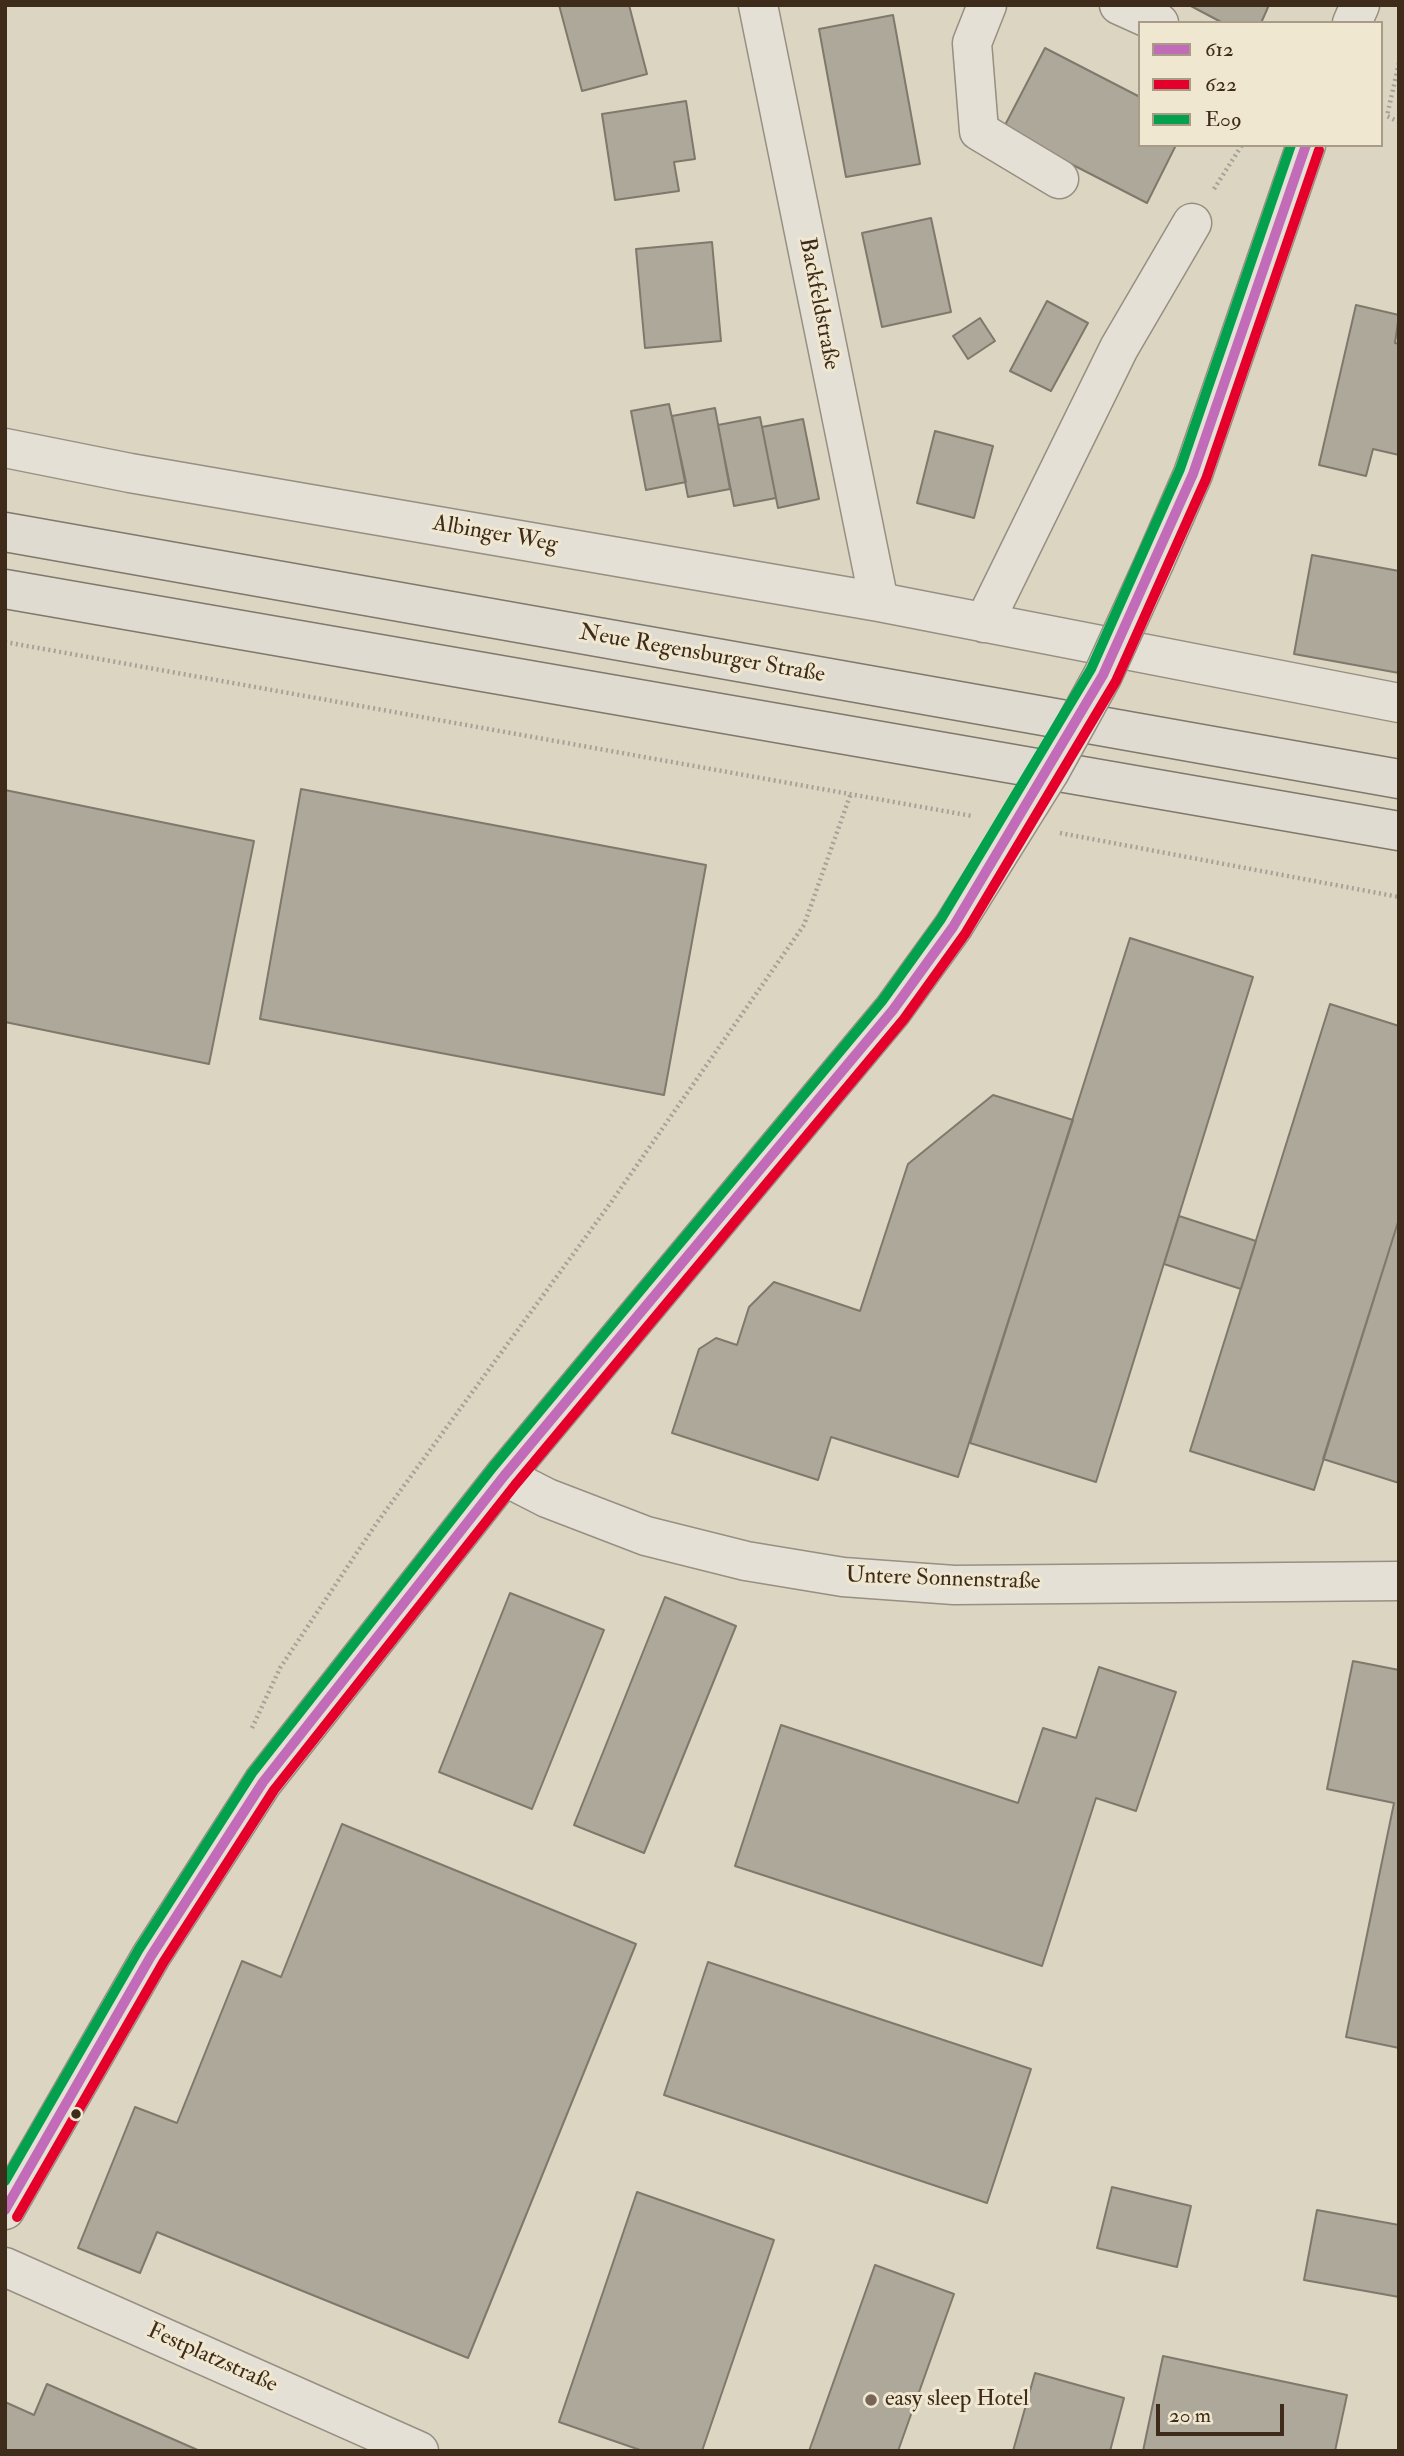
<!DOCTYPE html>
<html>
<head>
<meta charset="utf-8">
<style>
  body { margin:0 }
  #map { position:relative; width:1404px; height:2456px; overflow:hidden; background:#dcd5c2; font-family:"IM FELL Double Pica",serif }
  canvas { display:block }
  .frame { position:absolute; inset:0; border:7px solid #3f2b1a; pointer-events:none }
  .legend { position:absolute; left:1138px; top:21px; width:245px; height:126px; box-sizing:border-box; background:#efe7d0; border:2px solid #a99c87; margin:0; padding:9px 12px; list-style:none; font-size:21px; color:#3f2b1a }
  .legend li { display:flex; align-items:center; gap:14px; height:35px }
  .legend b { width:35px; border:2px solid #a99c87 }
  .scale { position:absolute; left:1156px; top:2404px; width:128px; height:32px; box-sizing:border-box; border:4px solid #3f2b1a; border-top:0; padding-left:9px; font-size:21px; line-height:24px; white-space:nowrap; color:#3f2b1a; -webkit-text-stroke:5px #efe7d0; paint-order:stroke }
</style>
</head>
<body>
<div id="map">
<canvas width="1404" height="2456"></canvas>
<div class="frame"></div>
<ul class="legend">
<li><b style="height:9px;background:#c26cb9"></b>612</li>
<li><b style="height:9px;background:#e4002b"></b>622</li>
<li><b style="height:9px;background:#03a04e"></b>E09</li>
</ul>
<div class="scale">20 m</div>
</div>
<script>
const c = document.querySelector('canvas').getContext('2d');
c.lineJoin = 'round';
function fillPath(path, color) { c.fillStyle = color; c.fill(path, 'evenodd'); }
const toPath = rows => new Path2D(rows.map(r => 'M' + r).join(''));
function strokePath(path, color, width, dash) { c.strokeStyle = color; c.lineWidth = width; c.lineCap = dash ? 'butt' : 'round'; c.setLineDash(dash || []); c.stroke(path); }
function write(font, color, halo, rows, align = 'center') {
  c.font = font + ' "IM FELL Double Pica",serif'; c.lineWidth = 6; c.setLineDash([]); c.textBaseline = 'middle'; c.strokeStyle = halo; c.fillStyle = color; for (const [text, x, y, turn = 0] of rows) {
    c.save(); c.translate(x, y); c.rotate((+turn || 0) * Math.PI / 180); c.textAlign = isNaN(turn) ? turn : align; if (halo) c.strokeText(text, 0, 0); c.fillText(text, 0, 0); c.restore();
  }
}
const building = toPath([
  [559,5,629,5,647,74,582,91,559,5],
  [1189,5,1269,5,1261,23,1223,23,1189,5],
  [893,15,920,164,846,177,819,29,893,15],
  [1045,48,1140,97,1140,145,1176,145,1147,203,1003,129,1045,48],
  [686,101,695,159,674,162,679,191,615,200,602,114,686,101],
  [931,218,951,312,882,327,862,233,931,218],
  [712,242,721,341,645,348,636,249,712,242],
  [1047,301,1088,323,1051,391,1010,371,1047,301],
  [1356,305,1399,315,1395,343,1399,344,1399,455,1373,449,1366,476,1319,465,1356,305],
  [980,318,995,341,968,359,953,336,980,318],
  [669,404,686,482,646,490,631,411,669,404],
  [715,408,730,489,688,497,672,416,715,408],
  [760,417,776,498,734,506,718,425,760,417],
  [803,419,819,499,778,508,762,427,803,419],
  [935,431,993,446,974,518,917,503,935,431],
  [1312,555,1399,571,1399,673,1294,654,1312,555],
  [301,789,706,865,664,1095,260,1019,301,789],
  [5,790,254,841,209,1064,5,1022,5,790],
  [1130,938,1253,977,1096,1482,970,1443,1130,938],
  [1330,1004,1399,1026,1399,1219,1314,1490,1190,1451,1330,1004],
  [993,1095,1073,1120,958,1477,831,1437,818,1480,672,1433,699,1349,716,1338,737,1345,749,1307,774,1282,860,1311,908,1164,993,1095],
  [1179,1216,1256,1241,1241,1289,1164,1264,1179,1216],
  [1399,1219,1399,1483,1323,1459,1399,1219],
  [510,1593,604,1630,532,1809,439,1772,510,1593],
  [665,1597,736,1626,644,1853,574,1825,665,1597],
  [1353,1661,1399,1670,1399,2048,1346,2037,1394,1803,1327,1789,1353,1661],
  [1099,1667,1176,1692,1136,1811,1096,1798,1042,1966,735,1866,781,1725,1018,1803,1043,1728,1076,1738,1099,1667],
  [342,1824,636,1944,468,2358,157,2232,140,2273,78,2248,135,2107,177,2123,242,1961,281,1977,342,1824],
  [708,1962,1031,2069,987,2203,664,2095,708,1962],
  [1112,2187,1191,2206,1177,2267,1097,2248,1112,2187],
  [637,2192,774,2240,702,2451,643,2451,559,2422,637,2192],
  [1317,2210,1399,2225,1399,2297,1304,2280,1317,2210],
  [875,2265,954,2294,898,2451,809,2451,875,2265],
  [1163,2356,1347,2395,1335,2451,1143,2451,1163,2356],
  [1035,2373,1124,2398,1110,2451,1013,2451,1035,2373],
  [47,2384,200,2451,5,2451,5,2402,34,2415,47,2384]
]);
fillPath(building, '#aea89a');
strokePath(building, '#7f786c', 2);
const minor = toPath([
  [758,5,879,602],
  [987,5,972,43,979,131,1059,179],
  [1119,5,1159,23],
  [1352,23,1360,5],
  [5,448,130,473,879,602,1399,703],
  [1155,561,1193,474,1306,145],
  [984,623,1119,348,1192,223],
  [504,1476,547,1498,646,1536,746,1561,843,1577,954,1585,1399,1581],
  [5,2210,151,1956,263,1782,504,1476,893,1010,953,927],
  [5,2267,419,2451]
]);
const highway = toPath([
  [5,532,1399,779],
  [5,589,1399,831]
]);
strokePath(minor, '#968f82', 41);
strokePath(highway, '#7f786c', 41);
strokePath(toPath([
  [1399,63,1387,116,1399,122],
  [1214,189,1242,145],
  [5,642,972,816],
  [1060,833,1399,897],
  [252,1728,280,1668,376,1524,612,1201,804,925,851,793]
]), '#a7a299', 4.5, [2, 3.5]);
strokePath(minor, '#e4e0d6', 38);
strokePath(highway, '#dfdbd0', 38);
const minorBridge = toPath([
  [953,927,1049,773,1103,675,1155,561]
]);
strokePath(minorBridge, '#968f82', 41, []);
strokePath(minorBridge, '#e4e0d6', 38);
strokePath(toPath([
  [5,2210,151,1956,263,1782,504,1476,893,1010,953,927,1103,675,1193,474,1306,145]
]), '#c26cb9', 10);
strokePath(toPath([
  [17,2217,163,1963,274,1790,515,1485,904,1019,965,934,1116,681,1206,479,1319,150]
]), '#e4002b', 10);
strokePath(toPath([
  [5,2181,139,1949,252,1773,493,1467,882,1001,941,919,1091,669,1180,469,1291,145]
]), '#03a04e', 10);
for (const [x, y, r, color] of [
  [76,2114,6,"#3f2b1a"],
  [871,2400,7,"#766655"]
]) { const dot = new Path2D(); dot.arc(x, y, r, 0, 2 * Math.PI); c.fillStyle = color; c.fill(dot); strokePath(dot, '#efe7d0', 2.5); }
write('23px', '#3f2b1a', '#efe7d0', [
  ["Backfeldstraße",818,304,79],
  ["Albinger Weg",495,535,10],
  ["Neue Regensburger Straße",702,655,10],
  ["Untere Sonnenstraße",943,1580,2],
  ["Festplatzstraße",212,2359,24]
]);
write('23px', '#3f2b1a', '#efe7d0', [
  ["easy sleep Hotel",885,2400]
], 'left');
</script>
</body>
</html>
